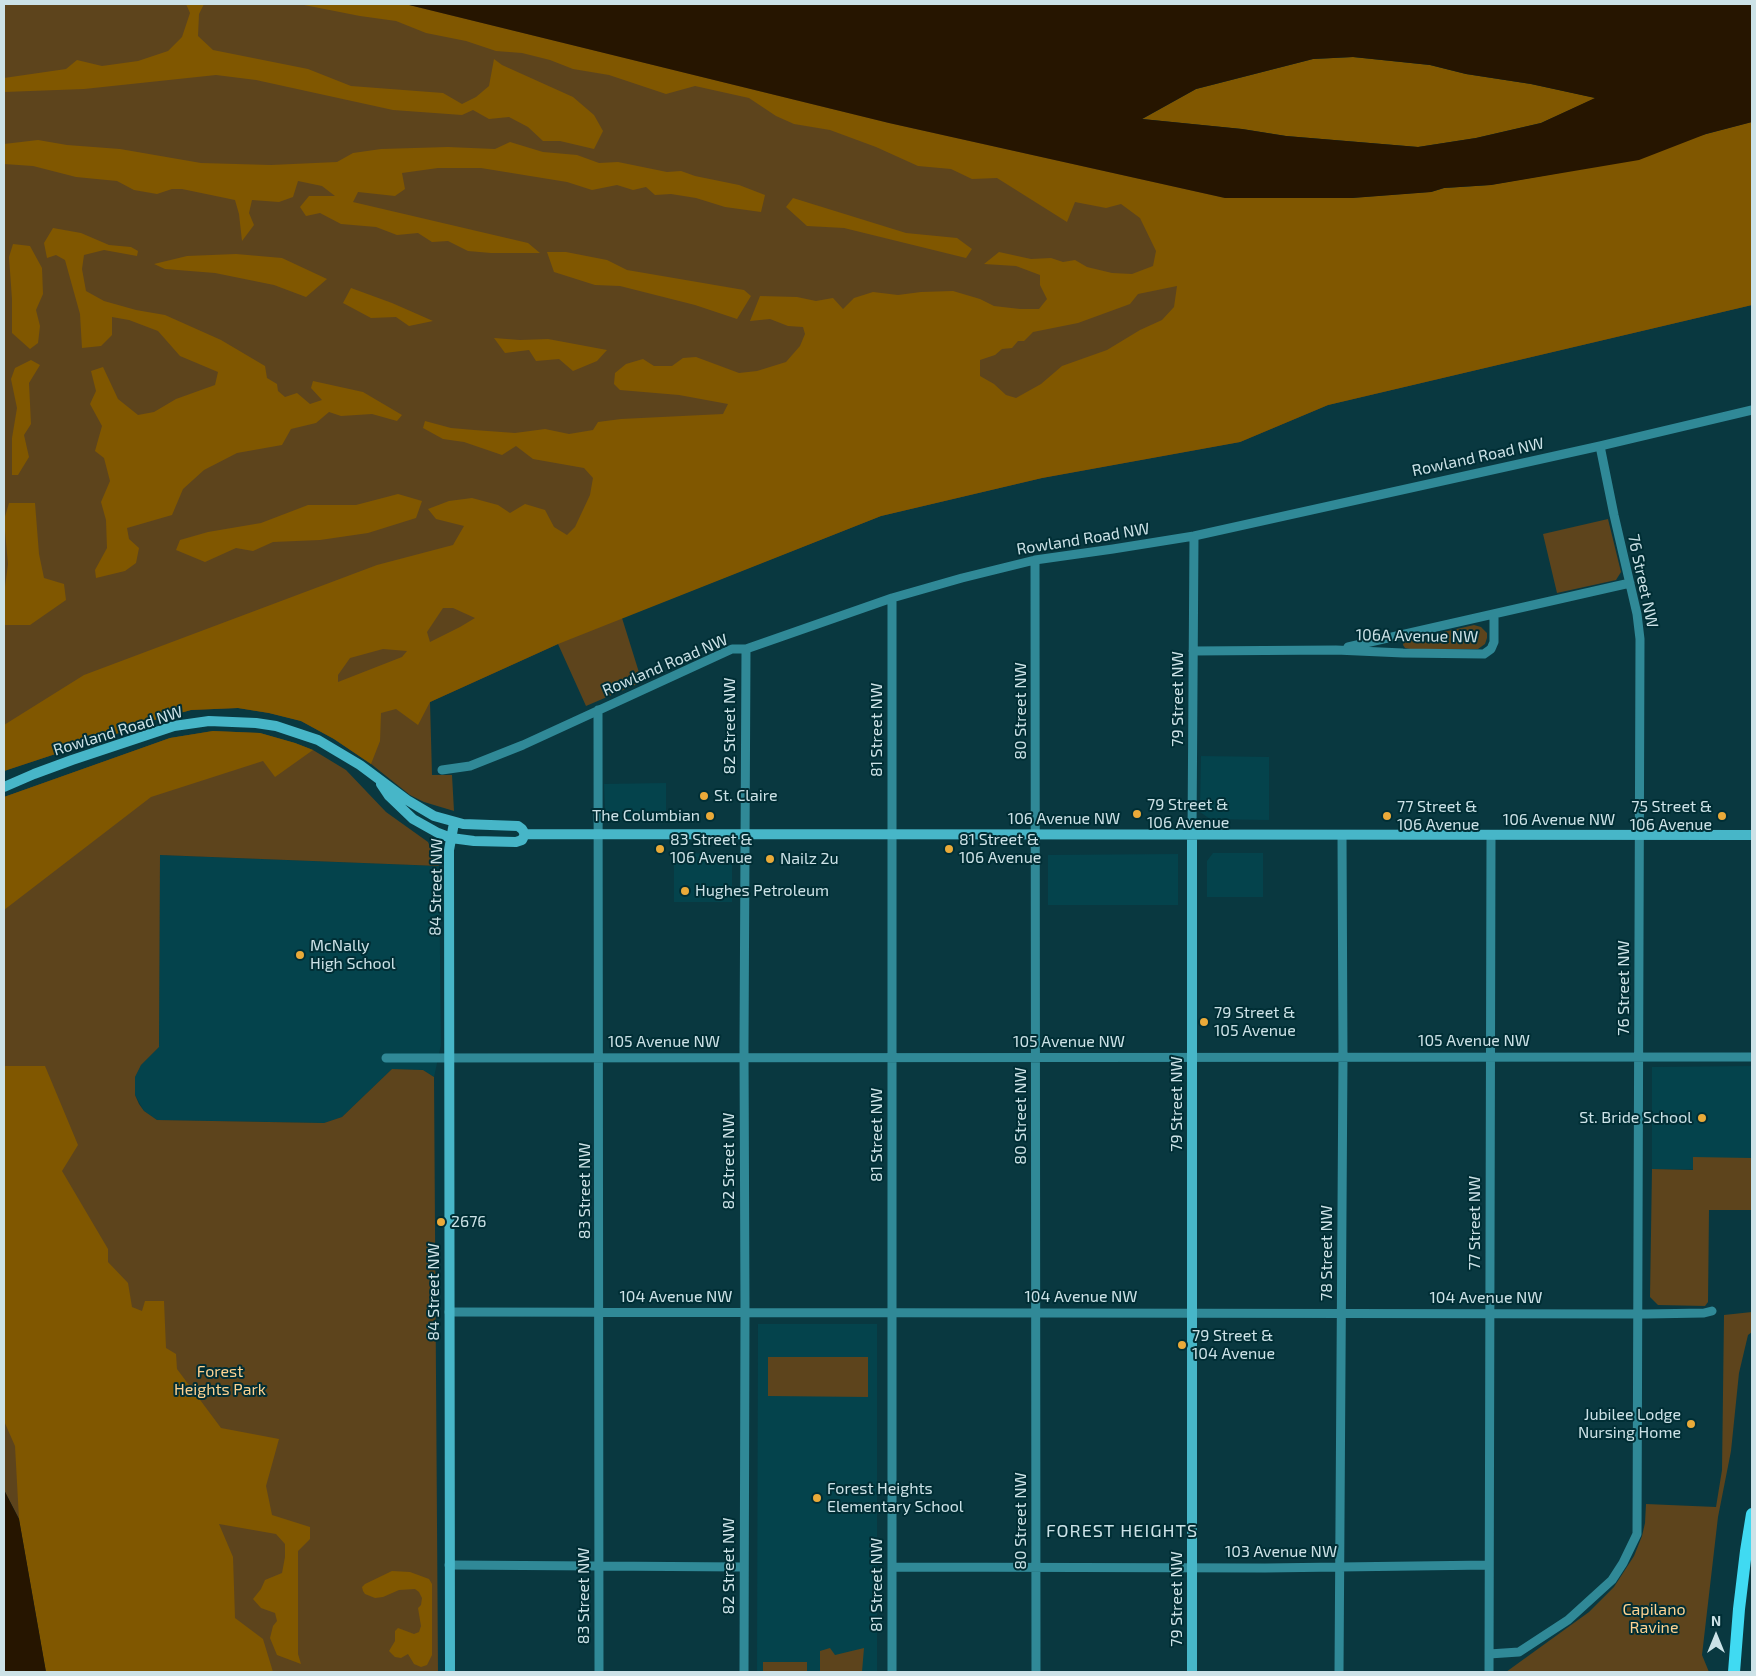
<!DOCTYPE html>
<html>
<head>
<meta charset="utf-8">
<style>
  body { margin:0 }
  #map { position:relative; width:1756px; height:1676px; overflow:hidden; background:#093840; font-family:"Exo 2",sans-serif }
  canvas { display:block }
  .frame { position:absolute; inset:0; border:5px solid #cce2e7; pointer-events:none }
  .north { position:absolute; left:1691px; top:1611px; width:50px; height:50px; -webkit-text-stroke:4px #002e35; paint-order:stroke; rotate:0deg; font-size:14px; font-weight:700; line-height:20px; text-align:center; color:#cce2e7 }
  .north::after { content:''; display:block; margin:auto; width:18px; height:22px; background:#cce2e7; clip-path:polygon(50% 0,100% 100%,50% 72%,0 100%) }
</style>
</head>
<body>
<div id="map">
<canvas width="1756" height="1676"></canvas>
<div class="frame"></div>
<div class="north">N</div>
</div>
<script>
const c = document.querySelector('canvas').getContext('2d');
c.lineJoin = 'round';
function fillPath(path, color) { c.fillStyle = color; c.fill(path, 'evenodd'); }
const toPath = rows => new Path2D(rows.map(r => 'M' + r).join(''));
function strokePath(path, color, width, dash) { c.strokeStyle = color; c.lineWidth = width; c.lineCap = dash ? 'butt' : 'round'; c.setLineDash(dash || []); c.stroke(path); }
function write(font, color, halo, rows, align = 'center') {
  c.font = font + ' "Exo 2",sans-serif'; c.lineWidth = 4; c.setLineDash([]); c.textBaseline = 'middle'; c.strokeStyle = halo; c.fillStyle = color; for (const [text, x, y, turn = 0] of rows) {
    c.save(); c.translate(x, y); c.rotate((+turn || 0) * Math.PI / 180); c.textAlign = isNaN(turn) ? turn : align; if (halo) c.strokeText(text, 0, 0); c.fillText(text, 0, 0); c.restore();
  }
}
fillPath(toPath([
  [1201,756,1269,757,1269,820,1210,819,1200,812],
  [666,783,666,820,615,820,605,811,604,784],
  [674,853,732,854,732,902,674,902],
  [1213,853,1263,853,1263,897,1207,897,1207,861],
  [1178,854,1178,905,1048,905,1048,855],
  [160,855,439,866,441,1045,434,1077,423,1070,392,1069,342,1117,324,1123,157,1120,144,1111,135,1095,135,1077,141,1065,159,1047],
  [1752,1066,1752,1170,1652,1169,1652,1067],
  [758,1324,877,1324,877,1672,757,1672]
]), '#04434c');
fillPath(toPath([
  [4,4,405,4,1352,198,1431,192,1491,185,1559,173,1752,122,1752,305,1328,405,1240,442,1042,478,881,516,622,618,642,682,586,706,558,644,430,702,432,775,452,775,454,811,424,802,410,795,371,764,334,739,301,721,269,713,238,708,191,710,147,722,125,731,4,771],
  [1608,519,1621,572,1616,580,1557,593,1543,534],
  [1474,625,1481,627,1487,633,1487,638,1485,644,1478,649,1410,649,1405,648,1403,645,1404,641],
  [213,731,260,733,295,743,313,750,346,770,386,812,428,842,439,866,160,855,159,1047,141,1065,135,1077,135,1095,139,1104,144,1111,157,1120,324,1123,342,1117,392,1069,423,1070,434,1077,438,1672,46,1672,19,1519,4,1490,4,797,170,738],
  [1693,1157,1752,1158,1752,1210,1709,1210,1708,1302,1705,1306,1658,1305,1650,1297,1652,1169,1693,1170],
  [1752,1312,1752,1332,1748,1335,1739,1373,1731,1451,1718,1517,1702,1655,1709,1672,1506,1672,1589,1612,1614,1587,1634,1556,1642,1536,1645,1523,1646,1504,1716,1507,1722,1470,1724,1315],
  [768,1357,868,1357,868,1397,768,1396],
  [830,1648,835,1655,864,1648,862,1672,820,1672,820,1651],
  [763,1662,807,1662,807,1672,763,1672]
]), '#5d441c');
fillPath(toPath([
  [186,4,204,4,199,14,198,36,213,50,308,69,351,86,443,93,462,104,476,97,489,86,494,59,502,65,573,97,594,115,603,131,594,149,560,141,543,141,528,127,509,117,489,119,473,110,462,115,393,110,256,80,216,75,84,89,4,92,4,78,66,69,77,60,102,66,138,61,168,51,182,37,190,13],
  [299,4,405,4,889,123,1225,198,1352,198,1431,192,1444,188,1491,185,1559,173,1752,122,1752,305,1328,405,1240,442,1042,478,881,516,558,644,430,702,418,725,396,709,381,713,380,741,371,764,334,739,301,721,269,713,238,708,191,710,147,722,125,731,4,771,4,725,84,675,377,565,453,545,464,526,436,519,428,509,449,501,472,498,498,505,510,513,525,504,545,510,554,527,567,535,575,527,590,495,593,478,584,468,533,459,516,446,502,455,464,442,443,439,423,428,425,421,451,428,474,430,515,433,545,429,569,434,593,430,598,422,621,419,723,414,728,404,679,395,620,390,614,384,615,373,626,364,643,359,654,366,672,366,683,358,696,357,739,373,757,371,786,362,800,346,805,334,803,327,788,326,770,319,750,321,760,296,797,297,816,301,833,298,843,309,854,298,873,292,898,295,921,292,953,291,980,299,994,306,1020,309,1039,309,1047,299,1040,285,1040,275,1016,266,984,264,999,252,1031,259,1051,258,1063,262,1075,260,1087,267,1112,273,1132,274,1153,266,1156,251,1140,218,1121,204,1106,208,1075,202,1067,222,997,178,972,179,951,169,918,166,876,147,830,130,794,124,776,116,749,98,695,86,666,94,609,75,573,69,550,60,522,53,496,51,466,41,426,33,396,21,360,16],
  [1177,286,1174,307,1162,320,1140,330,1107,350,1062,366,1041,384,1016,398,1006,395,994,384,980,376,980,360,995,355,1002,349,1012,348,1018,341,1024,341,1033,332,1078,323,1130,304,1138,294],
  [443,608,453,608,475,618,460,627,430,642,427,632],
  [383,649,407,651,402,657,338,682,338,675,350,658],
  [1353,57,1430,65,1466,74,1531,84,1596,98,1541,123,1476,138,1418,147,1286,136,1242,129,1142,119,1196,89,1313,59],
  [38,140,67,145,120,149,201,163,271,165,337,162,353,153,381,149,448,147,495,149,510,142,543,152,577,155,599,163,618,162,667,172,681,171,695,176,739,185,765,195,761,212,725,207,696,198,671,194,655,195,646,187,633,190,617,185,592,190,567,182,481,168,438,168,402,173,405,189,395,196,358,192,353,202,528,243,540,253,491,253,468,251,448,241,432,242,418,233,397,235,376,227,341,224,320,213,306,216,300,207,309,196,335,196,322,186,298,181,293,197,279,202,252,200,249,213,254,225,242,241,239,214,235,200,182,189,172,189,157,194,134,190,117,181,76,177,33,166,4,164,4,144],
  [793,198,906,233,957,238,972,249,966,258,844,228,807,226,786,207],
  [53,228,81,233,109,245,131,247,138,251,137,256,104,250,84,255,82,269,86,291,104,301,136,310,165,315,221,340,265,366,267,378,277,384,278,391,285,397,297,393,310,404,322,400,311,388,313,381,363,392,402,415,397,421,372,414,341,416,329,412,316,423,291,429,282,445,237,453,204,470,183,489,172,515,127,528,129,539,139,548,136,563,125,571,96,578,95,570,107,548,106,520,101,502,110,481,104,458,95,451,102,426,90,404,96,391,91,371,103,367,118,399,138,415,154,412,176,399,215,385,218,372,180,356,158,331,129,320,112,317,112,335,101,346,82,348,80,314,65,260,56,255,47,258,44,243],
  [13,244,30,246,42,268,43,294,36,310,40,326,38,343,30,349,12,333,12,299,9,257],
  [547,252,566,252,607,260,627,270,744,290,751,296,737,319,695,305,620,286,595,285,554,272],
  [236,254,282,258,327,279,306,297,274,285,215,273,165,269,154,264,187,256],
  [351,288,392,303,433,321,409,326,396,317,371,318,343,303],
  [494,338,520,340,548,339,607,350,597,361,573,371,559,359,536,361,529,350,505,353],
  [31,360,40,365,29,383,31,424,24,435,29,457,18,475,12,475,12,438,17,408,11,379,15,368],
  [398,494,422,501,416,518,368,533,320,540,273,542,253,551,236,548,205,562,176,550,180,540,208,532,261,523,308,505,356,505],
  [9,503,35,503,39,554,44,578,64,584,66,600,30,625,4,625,4,594,8,564,4,520],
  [213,731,260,733,295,743,313,750,275,777,263,761,151,797,4,910,4,797,170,738],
  [4,1066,45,1066,78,1145,62,1171,108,1249,108,1262,128,1283,132,1307,142,1311,145,1301,164,1301,166,1348,176,1354,177,1369,221,1428,279,1439,266,1486,272,1515,310,1527,310,1539,298,1551,298,1654,301,1664,277,1655,270,1638,273,1626,277,1621,275,1613,261,1608,253,1599,261,1589,265,1580,282,1573,285,1557,285,1544,276,1534,219,1524,233,1557,235,1618,263,1639,273,1672,46,1672,19,1519,15,1446,4,1421],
  [392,1571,410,1572,429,1579,432,1584,432,1655,427,1665,421,1667,414,1664,408,1654,401,1658,395,1657,389,1651,395,1641,395,1631,398,1628,414,1634,419,1632,421,1626,418,1608,421,1605,422,1598,419,1592,415,1589,399,1590,383,1597,375,1598,365,1594,363,1591,362,1587,365,1584]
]), '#805700');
fillPath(toPath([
  [405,4,1752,4,1752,122,1706,134,1639,160,1491,185,1444,188,1431,192,1352,198,1225,198,889,123],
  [1353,57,1430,65,1466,74,1531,84,1595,98,1541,123,1476,138,1418,147,1286,136,1242,129,1142,119,1196,89,1313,59],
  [4,1490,19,1519,46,1672,4,1672]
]), '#261500');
strokePath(toPath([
  [1035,560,1036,1672],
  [1348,647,1630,583],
  [1193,651,1336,650,1403,653,1484,654,1491,649,1494,642,1494,614],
  [598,710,599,1672],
  [442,770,470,766,523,745,732,649,746,649,892,598,962,578,1035,560,1113,549,1194,536,1600,446,1752,410],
  [1192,834,1194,536],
  [386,1058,1752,1057],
  [449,1312,1647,1314,1704,1313,1712,1311],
  [449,1565,744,1567],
  [892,1567,1265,1568,1489,1565],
  [1489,1654,1519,1652,1568,1620,1612,1580,1623,1563,1637,1534,1640,639,1637,614,1614,515,1600,446],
  [744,1672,745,1312,744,1047,746,649],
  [892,1672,892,598],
  [1339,1672,1343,1057,1342,835],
  [1489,1672,1491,835]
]), '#308997', 9);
strokePath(toPath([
  [381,784,389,796,413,819,438,833,451,838,474,841,516,842,522,840,525,834],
  [4,787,34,774,72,760,174,726,209,721,256,723,276,726,318,740,360,765,407,800,434,816,463,824,518,826,522,829,525,834],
  [525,834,1752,835],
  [450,1672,449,850,454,823],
  [1192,1672,1192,834]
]), '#47b6c8', 10);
strokePath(toPath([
  [1734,1672,1739,1609,1746,1551,1752,1514]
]), '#40daf2', 12);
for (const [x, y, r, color] of [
  [704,796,5,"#eaaa39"],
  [1137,814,5,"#eaaa39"],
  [710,816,5,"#eaaa39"],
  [1387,816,5,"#eaaa39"],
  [1722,816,5,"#eaaa39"],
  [660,849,5,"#eaaa39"],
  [949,849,5,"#eaaa39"],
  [770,859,5,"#eaaa39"],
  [685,891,5,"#eaaa39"],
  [300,955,5,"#eaaa39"],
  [1204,1022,5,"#eaaa39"],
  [1702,1118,5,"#eaaa39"],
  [441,1222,5,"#eaaa39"],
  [1182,1345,5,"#eaaa39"],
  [1691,1424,5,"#eaaa39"],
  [817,1498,5,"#eaaa39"]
]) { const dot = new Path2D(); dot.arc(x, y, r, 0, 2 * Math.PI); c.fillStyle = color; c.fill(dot); strokePath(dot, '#002e35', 2); }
write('16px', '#cce2e7', '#002e35', [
  ["Rowland Road NW",1478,457,-12],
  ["Rowland Road NW",1083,539,-9],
  ["76 Street NW",1643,581,78],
  ["106A Avenue NW",1417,636,1],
  ["Rowland Road NW",665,665,-23],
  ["79 Street NW",1178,699,-90],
  ["80 Street NW",1021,711,-90],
  ["82 Street NW",730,726,-90],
  ["81 Street NW",877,730,-90],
  ["Rowland Road NW",118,731,-17],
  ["106 Avenue NW",1064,819],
  ["106 Avenue NW",1559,820],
  ["84 Street NW",436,887,-89],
  ["76 Street NW",1624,988,-90],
  ["105 Avenue NW",1474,1041],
  ["105 Avenue NW",664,1042],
  ["105 Avenue NW",1069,1042],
  ["79 Street NW",1177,1104,-90],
  ["80 Street NW",1021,1116,-90],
  ["81 Street NW",877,1135,-90],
  ["82 Street NW",729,1161,-90],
  ["83 Street NW",585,1191,-90],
  ["77 Street NW",1475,1223,-90],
  ["78 Street NW",1327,1253,-90],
  ["84 Street NW",434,1292,-90],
  ["104 Avenue NW",676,1297],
  ["104 Avenue NW",1081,1297],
  ["104 Avenue NW",1486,1298],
  ["80 Street NW",1021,1521,-90],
  ["103 Avenue NW",1281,1552],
  ["82 Street NW",729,1566,-90],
  ["81 Street NW",877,1585,-90],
  ["83 Street NW",584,1596,-90],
  ["79 Street NW",1177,1599,-90]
]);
write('16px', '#cce2e7', '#002e35', [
  ["St. Claire",714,796],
  ["79 Street &",1147,805],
  ["106 Avenue",1147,823],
  ["77 Street &",1397,807],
  ["106 Avenue",1397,825],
  ["75 Street &",1712,807,"right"],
  ["106 Avenue",1712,825,"right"],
  ["The Columbian",700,816,"right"],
  ["83 Street &",670,840],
  ["106 Avenue",670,858],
  ["81 Street &",959,840],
  ["106 Avenue",959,858],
  ["Nailz 2u",780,859],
  ["Hughes Petroleum",695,891],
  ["McNally",310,946],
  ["High School",310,964],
  ["79 Street &",1214,1013],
  ["105 Avenue",1214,1031],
  ["St. Bride School",1692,1118,"right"],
  ["2676",451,1222],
  ["79 Street &",1192,1336],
  ["104 Avenue",1192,1354],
  ["Jubilee Lodge",1681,1415,"right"],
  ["Nursing Home",1681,1433,"right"],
  ["Forest Heights",827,1489],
  ["Elementary School",827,1507]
], 'left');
write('16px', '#fdd291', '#002e35', [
  ["Forest",220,1372],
  ["Heights Park",220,1390],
  ["Capilano",1654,1610],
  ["Ravine",1654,1628]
]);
c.letterSpacing = '1px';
write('18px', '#cce2e7', '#002e35', [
  ["FOREST HEIGHTS",1122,1531]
]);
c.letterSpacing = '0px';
</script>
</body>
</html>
